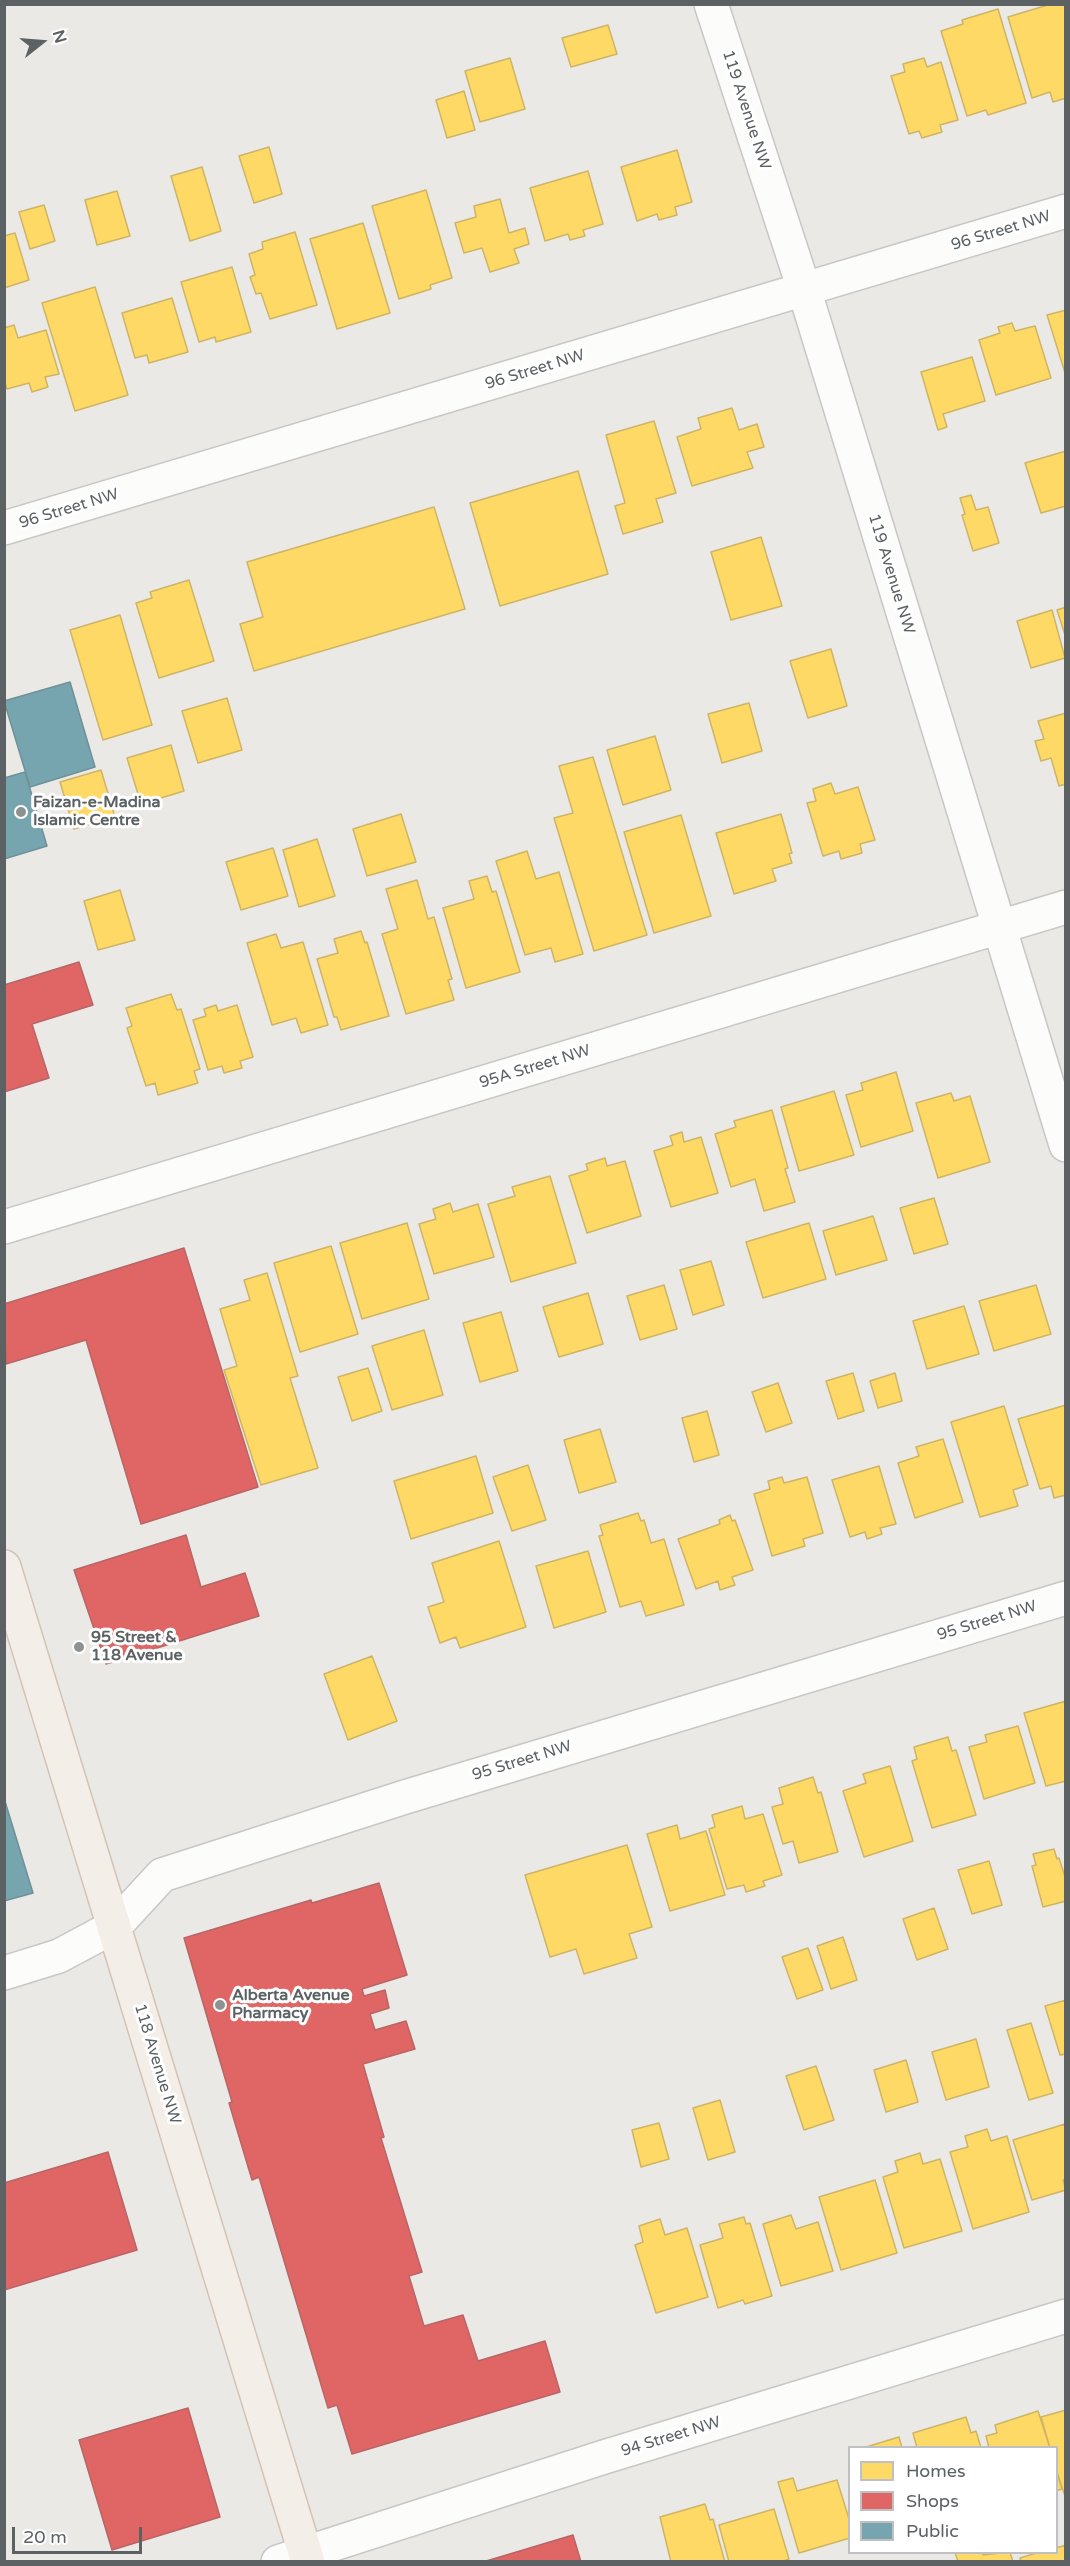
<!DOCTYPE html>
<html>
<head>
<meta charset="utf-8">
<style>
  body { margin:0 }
  #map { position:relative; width:1070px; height:2566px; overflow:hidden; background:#ebe9e6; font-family:"Varela Round",sans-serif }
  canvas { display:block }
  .frame { position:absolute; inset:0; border:6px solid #5c6264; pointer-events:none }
  .legend { position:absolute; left:848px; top:2446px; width:210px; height:108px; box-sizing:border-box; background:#fff; border:2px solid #bec0c1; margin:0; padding:8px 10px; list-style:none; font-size:18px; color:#5c6264 }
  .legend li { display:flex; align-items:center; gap:12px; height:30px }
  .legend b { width:30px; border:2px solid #bec0c1 }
  .north { position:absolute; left:12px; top:12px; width:60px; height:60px; -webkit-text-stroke:4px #fff; paint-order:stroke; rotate:73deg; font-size:16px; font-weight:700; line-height:24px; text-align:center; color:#5c6264 }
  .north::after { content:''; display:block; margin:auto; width:21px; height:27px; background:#5c6264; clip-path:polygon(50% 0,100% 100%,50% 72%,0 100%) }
  .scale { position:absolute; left:12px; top:2527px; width:130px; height:27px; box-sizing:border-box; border:3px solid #5c6264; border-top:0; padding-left:8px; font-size:18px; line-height:21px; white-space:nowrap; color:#5c6264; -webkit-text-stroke:4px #fff; paint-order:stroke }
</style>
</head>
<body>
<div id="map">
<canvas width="1070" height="2566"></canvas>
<div class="frame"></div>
<ul class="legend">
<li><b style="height:16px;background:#ffd966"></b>Homes</li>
<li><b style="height:16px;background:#e06666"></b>Shops</li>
<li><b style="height:16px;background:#76a5af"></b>Public</li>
</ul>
<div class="north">N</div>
<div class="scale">20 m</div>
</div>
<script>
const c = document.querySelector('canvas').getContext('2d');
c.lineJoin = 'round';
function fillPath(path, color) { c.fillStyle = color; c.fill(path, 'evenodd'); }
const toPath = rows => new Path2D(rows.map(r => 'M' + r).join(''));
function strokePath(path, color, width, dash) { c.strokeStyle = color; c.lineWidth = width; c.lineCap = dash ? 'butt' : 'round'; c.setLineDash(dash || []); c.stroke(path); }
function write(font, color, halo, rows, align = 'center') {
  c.font = font + ' "Varela Round",sans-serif'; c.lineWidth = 6; c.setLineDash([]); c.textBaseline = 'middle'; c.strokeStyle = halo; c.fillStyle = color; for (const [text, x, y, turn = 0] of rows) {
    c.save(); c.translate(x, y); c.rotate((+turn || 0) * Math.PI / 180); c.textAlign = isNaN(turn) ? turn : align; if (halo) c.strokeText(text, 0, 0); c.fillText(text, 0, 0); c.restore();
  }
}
const homes = toPath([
  [1051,4,1066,4,1066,98,1053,102,1050,92,1032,98,1008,17,1051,4],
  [998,9,1026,103,988,115,986,110,967,116,941,31,963,24,962,20,998,9],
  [608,25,617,54,571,67,562,38,608,25],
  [510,58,525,109,480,122,465,71,510,58],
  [924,58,927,67,941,62,958,120,940,125,942,132,922,138,919,131,909,134,891,76,905,72,903,64,924,58],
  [464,91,475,130,447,138,436,100,464,91],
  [269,147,282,194,254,203,239,156,269,147],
  [677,150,692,202,675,207,677,215,659,220,657,214,637,221,621,167,677,150],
  [202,167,221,231,190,241,171,176,202,167],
  [588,171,603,224,583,230,585,236,570,240,568,234,545,241,530,188,588,171],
  [426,190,452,278,430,285,431,289,399,299,372,206,426,190],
  [117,191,130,236,97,245,85,200,117,191],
  [500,199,509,233,525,228,529,244,514,249,519,263,490,272,482,248,464,253,455,223,476,217,474,206,500,199],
  [44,205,55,241,30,249,19,212,44,205],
  [363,223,390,313,337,329,310,239,363,223],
  [295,232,317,305,270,319,261,293,256,294,250,277,255,275,249,254,263,249,262,242,295,232],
  [15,233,29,280,4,288,4,236,15,233],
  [232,267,251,332,216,342,215,337,199,342,181,282,232,267],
  [95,287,128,395,75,411,42,303,95,287],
  [172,298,188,352,149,363,147,355,135,358,122,313,172,298],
  [1066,310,1066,376,1047,315,1066,310],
  [1012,323,1015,331,1035,326,1051,378,996,395,979,340,1000,333,998,327,1012,323],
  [14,325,18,338,46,330,59,374,45,377,48,387,32,392,29,383,7,389,4,380,4,328,14,325],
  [972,357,985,401,943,414,947,427,938,430,921,372,972,357],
  [732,408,739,430,757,424,764,447,747,452,753,468,692,486,677,437,701,429,698,418,732,408],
  [654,421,676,493,656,499,663,522,623,534,615,506,625,503,606,435,654,421],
  [1066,451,1066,506,1041,513,1025,463,1066,451],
  [578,471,608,574,500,606,470,503,578,471],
  [971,495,976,510,988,507,999,543,973,551,962,515,965,514,960,498,971,495],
  [434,507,465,609,254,671,240,624,263,617,247,562,434,507],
  [761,537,782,606,731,620,711,552,761,537],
  [189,580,214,661,159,678,136,603,152,598,150,592,189,580],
  [1066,607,1066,638,1057,610,1066,607],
  [1052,610,1065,658,1031,668,1017,621,1052,610],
  [120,615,152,725,103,740,70,630,120,615],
  [831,649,847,706,808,718,790,661,831,649],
  [227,698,242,750,198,763,182,711,227,698],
  [749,703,762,751,722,763,708,714,749,703],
  [1066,713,1066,784,1059,786,1051,758,1041,761,1035,741,1044,739,1038,721,1066,713],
  [655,736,671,790,623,805,607,750,655,736],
  [171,745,184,791,141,804,127,758,171,745],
  [593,757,647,935,594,951,554,818,573,813,559,766,593,757],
  [101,770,115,817,74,829,60,782,101,770],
  [831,783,835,794,858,787,875,840,860,844,862,853,841,859,839,851,823,856,807,803,816,801,813,789,831,783],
  [401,814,416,862,367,876,353,829,401,814],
  [781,814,792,853,789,854,792,863,772,869,776,881,734,894,716,833,781,814],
  [681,815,711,916,654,933,624,832,681,815],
  [317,839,335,896,299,907,283,850,317,839],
  [273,848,288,896,241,910,226,862,273,848],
  [527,851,536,879,559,872,583,954,555,962,551,948,525,955,496,861,527,851],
  [487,876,492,892,496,891,520,972,466,988,443,908,474,899,469,881,487,876],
  [417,880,428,919,434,917,452,979,448,980,454,1000,406,1014,382,934,398,929,386,889,417,880],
  [120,890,135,940,98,950,84,901,120,890],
  [361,931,365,943,367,942,389,1016,341,1030,337,1017,334,1017,317,959,338,953,334,939,361,931],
  [276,934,281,948,303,942,328,1025,301,1033,296,1018,272,1025,247,943,276,934],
  [171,994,177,1010,181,1009,200,1069,194,1071,198,1083,158,1095,155,1083,146,1086,127,1028,132,1026,126,1008,171,994],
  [216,1005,218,1011,237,1005,253,1057,240,1061,242,1068,224,1073,222,1066,208,1070,193,1020,206,1016,204,1009,216,1005],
  [896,1072,913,1131,861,1147,846,1095,863,1090,861,1083,896,1072],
  [834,1091,854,1155,799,1171,781,1107,834,1091],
  [951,1093,954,1101,970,1096,990,1162,938,1178,916,1103,951,1093],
  [772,1110,788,1168,785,1169,795,1202,764,1211,755,1179,731,1187,715,1134,736,1127,734,1121,772,1110],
  [682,1132,684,1142,701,1137,718,1193,671,1207,654,1151,673,1145,670,1136,682,1132],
  [605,1158,607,1166,625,1161,641,1216,587,1233,569,1176,588,1170,586,1164,605,1158],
  [550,1176,576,1263,511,1282,488,1204,515,1196,512,1187,550,1176],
  [934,1198,948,1244,914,1254,900,1208,934,1198],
  [450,1203,453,1212,478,1204,494,1257,434,1274,419,1224,436,1219,433,1209,450,1203],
  [873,1216,887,1260,836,1275,823,1231,873,1216],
  [407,1223,429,1299,362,1319,340,1243,407,1223],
  [809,1223,826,1279,763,1298,746,1242,809,1223],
  [331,1246,358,1334,300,1352,274,1263,331,1246],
  [711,1261,724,1305,693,1315,680,1270,711,1261],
  [267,1273,298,1376,290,1378,318,1468,261,1485,224,1370,237,1366,220,1309,250,1300,244,1280,267,1273],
  [664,1285,677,1329,640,1340,627,1296,664,1285],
  [1036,1285,1051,1334,994,1351,979,1301,1036,1285],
  [588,1293,603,1344,559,1357,543,1307,588,1293],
  [964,1306,979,1354,927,1369,913,1321,964,1306],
  [501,1312,518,1371,480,1382,463,1323,501,1312],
  [424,1330,443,1395,392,1410,372,1346,424,1330],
  [368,1368,382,1411,352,1421,338,1377,368,1368],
  [853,1373,864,1411,838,1419,826,1381,853,1373],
  [895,1373,902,1401,878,1408,870,1381,895,1373],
  [778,1383,792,1423,766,1432,752,1392,778,1383],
  [1066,1405,1066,1495,1054,1498,1051,1486,1040,1489,1018,1419,1066,1405],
  [1004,1406,1028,1485,1013,1490,1018,1506,980,1517,951,1422,1004,1406],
  [707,1411,719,1455,694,1462,682,1418,707,1411],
  [600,1429,616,1482,579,1493,564,1440,600,1429],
  [943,1439,963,1502,915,1518,898,1463,919,1456,916,1447,943,1439],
  [476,1456,493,1513,411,1539,394,1481,476,1456],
  [528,1465,546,1520,512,1531,493,1477,528,1465],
  [879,1466,896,1524,880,1528,882,1534,867,1539,865,1532,850,1537,832,1480,879,1466],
  [782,1477,784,1483,807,1477,823,1533,803,1539,805,1546,772,1556,754,1494,770,1489,768,1481,782,1477],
  [638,1513,641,1521,644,1520,651,1543,664,1539,684,1605,646,1616,641,1601,620,1607,599,1536,603,1535,600,1525,638,1513],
  [730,1515,732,1521,735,1520,753,1570,732,1577,735,1585,720,1590,718,1581,696,1589,678,1539,720,1524,719,1520,730,1515],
  [499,1541,526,1627,460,1648,456,1637,440,1643,428,1607,444,1602,432,1563,499,1541],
  [588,1551,606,1612,554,1628,536,1566,588,1551],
  [372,1656,397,1721,348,1740,324,1674,372,1656],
  [1066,1701,1066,1781,1046,1786,1024,1713,1066,1701],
  [1018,1726,1035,1783,984,1799,969,1747,987,1742,985,1735,1018,1726],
  [948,1737,952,1751,956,1750,976,1815,932,1828,912,1761,917,1759,914,1747,948,1737],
  [890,1766,913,1841,864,1857,843,1791,866,1783,863,1774,890,1766],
  [813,1777,818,1793,821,1792,838,1852,799,1863,793,1841,783,1844,772,1807,783,1804,779,1788,813,1777],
  [742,1806,745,1819,763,1814,782,1875,763,1881,765,1886,746,1892,744,1885,727,1889,709,1829,715,1827,712,1815,742,1806],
  [677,1825,680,1839,706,1831,725,1895,670,1911,647,1834,677,1825],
  [627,1845,652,1927,629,1934,637,1958,584,1974,576,1949,550,1957,525,1875,627,1845],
  [1054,1849,1057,1859,1059,1858,1066,1880,1066,1901,1043,1907,1032,1866,1036,1865,1033,1854,1054,1849],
  [989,1861,1002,1905,972,1914,958,1870,989,1861],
  [934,1908,948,1949,917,1960,903,1919,934,1908],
  [843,1937,857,1980,831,1989,817,1946,843,1937],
  [808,1948,823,1990,797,1999,782,1957,808,1948],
  [1066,2000,1066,2054,1060,2055,1045,2006,1066,2000],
  [1031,2023,1053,2093,1029,2100,1007,2030,1031,2023],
  [976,2039,989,2087,946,2100,932,2052,976,2039],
  [906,2060,918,2102,886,2112,874,2070,906,2060],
  [816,2066,834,2120,804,2130,786,2076,816,2066],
  [720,2100,735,2152,708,2160,693,2108,720,2100],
  [659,2123,669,2159,641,2167,632,2130,659,2123],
  [1065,2124,1066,2179,1063,2180,1066,2190,1032,2200,1013,2140,1065,2124],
  [987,2129,991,2141,1007,2136,1029,2212,973,2229,950,2152,968,2147,965,2136,987,2129],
  [920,2153,923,2164,940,2159,962,2231,904,2248,883,2177,898,2172,895,2161,920,2153],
  [875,2180,897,2253,841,2270,819,2197,875,2180],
  [791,2215,796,2229,818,2222,833,2271,781,2286,763,2224,791,2215],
  [744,2217,746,2224,750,2223,772,2296,745,2304,743,2300,718,2308,700,2245,723,2238,719,2224,744,2217],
  [660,2219,665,2235,687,2228,708,2297,656,2313,635,2245,643,2242,639,2226,660,2219],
  [1066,2410,1066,2499,1056,2469,1056,2448,1050,2448,1041,2417,1066,2410],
  [1038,2411,1050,2448,989,2448,986,2436,997,2433,995,2425,1038,2411],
  [966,2417,971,2433,976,2431,981,2448,917,2448,913,2433,966,2417],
  [899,2437,902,2448,866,2448,866,2447,899,2437],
  [1056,2470,1062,2489,1056,2491,1056,2470],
  [793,2478,797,2491,837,2480,850,2522,850,2538,799,2553,778,2482,793,2478],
  [705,2504,710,2520,713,2519,725,2562,671,2562,660,2517,705,2504],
  [774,2509,789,2559,781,2562,729,2562,719,2525,774,2509],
  [1066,2545,1066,2562,1021,2562,1020,2558,1040,2552,1056,2552,1056,2548,1066,2545],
  [955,2552,983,2552,983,2555,1010,2552,1013,2562,958,2562,955,2552]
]);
fillPath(homes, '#ffd966');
strokePath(homes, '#ceb565', 1.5);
const shops = toPath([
  [79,962,93,1005,32,1024,49,1078,4,1092,4,985,79,962],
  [184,1248,258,1487,141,1524,86,1340,6,1364,4,1304,184,1248],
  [186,1535,201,1587,245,1573,259,1616,106,1664,74,1570,186,1535],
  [379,1883,407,1975,362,1989,364,1996,385,1990,389,2008,370,2014,375,2030,406,2021,415,2049,363,2064,384,2137,381,2138,422,2272,409,2276,424,2326,463,2315,478,2361,545,2341,560,2392,352,2454,337,2405,328,2408,259,2177,252,2180,229,2103,232,2102,184,1938,311,1900,312,1903,379,1883],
  [108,2152,137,2250,4,2290,4,2183,108,2152],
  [188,2408,220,2517,112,2550,79,2440,188,2408],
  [573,2535,581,2562,483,2562,573,2535]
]);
fillPath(shops, '#e06666');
strokePath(shops, '#b86565', 1.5);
const public = toPath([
  [70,682,95,767,30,787,4,701,70,682],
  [25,772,47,846,4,859,4,778,25,772],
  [4,1798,33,1893,4,1901,4,1798]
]);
fillPath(public, '#76a5af');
strokePath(public, '#6e9198', 1.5);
const minor = toPath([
  [711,4,804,289,1066,1145],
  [4,528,1066,211],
  [4,1227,1066,907],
  [4,1973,59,1956,115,1926,162,1875,405,1797,1066,1598],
  [278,2562,604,2457,1066,2316]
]);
const major = toPath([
  [4,1567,308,2562]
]);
strokePath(minor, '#c7c7c6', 36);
strokePath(major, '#d3c3b4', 36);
strokePath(minor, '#fcfcfb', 33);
strokePath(major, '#f3eee7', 33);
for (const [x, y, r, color] of [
  [21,812,6,"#8e9192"],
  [79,1647,6,"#8e9192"],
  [220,2005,6,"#8e9192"]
]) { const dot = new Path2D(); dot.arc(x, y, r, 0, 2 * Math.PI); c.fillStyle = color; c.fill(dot); strokePath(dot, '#fff', 2); }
write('16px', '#5c6264', '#fff', [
  ["119 Avenue NW",746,110,72],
  ["96 Street NW",1001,231,-17],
  ["96 Street NW",535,370,-17],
  ["96 Street NW",69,509,-17],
  ["119 Avenue NW",891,574,73],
  ["95A Street NW",535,1067,-17],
  ["95 Street NW",987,1621,-17],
  ["95 Street NW",522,1761,-17],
  ["118 Avenue NW",157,2064,73],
  ["94 Street NW",671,2437,-17]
]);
write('bold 16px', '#5c6264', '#fff', [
  ["Faizan-e-Madina",33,803],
  ["Islamic Centre",33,821],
  ["95 Street &",91,1638],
  ["118 Avenue",91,1656],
  ["Alberta Avenue",232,1996],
  ["Pharmacy",232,2014]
], 'left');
</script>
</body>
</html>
